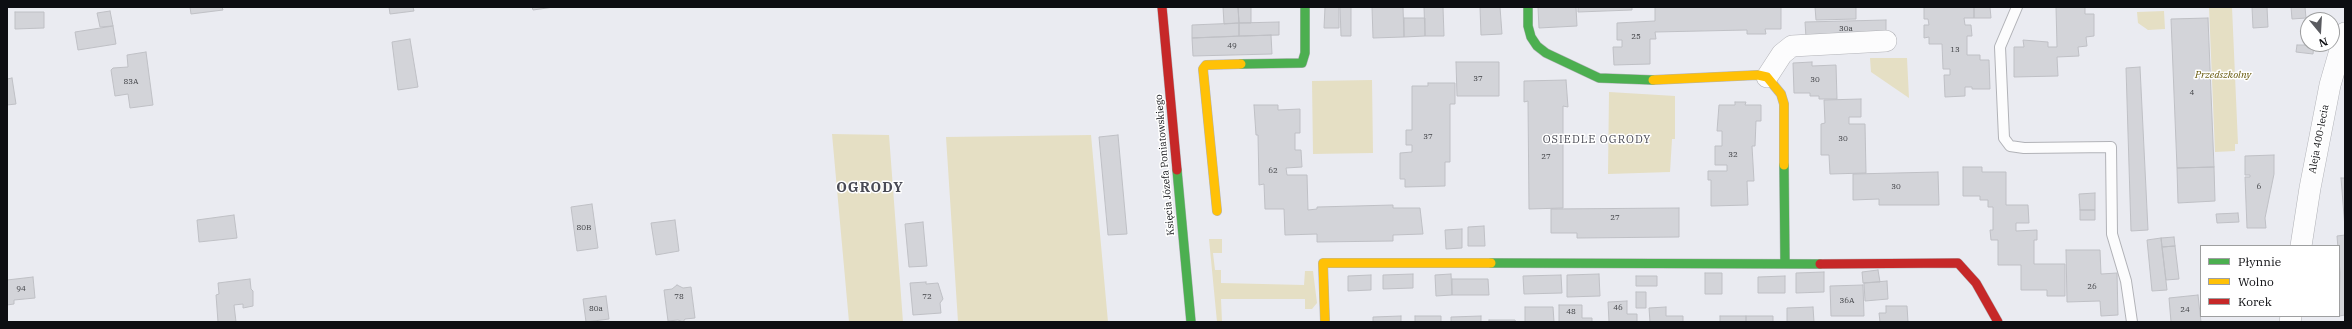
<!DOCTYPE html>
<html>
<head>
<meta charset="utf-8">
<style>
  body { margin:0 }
  #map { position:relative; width:2352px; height:329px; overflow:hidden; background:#eaebf1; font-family:"IBM Plex Serif",serif }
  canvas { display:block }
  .frame { position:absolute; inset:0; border:8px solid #0d0e12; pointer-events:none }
  .legend { position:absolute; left:2200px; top:245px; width:140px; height:72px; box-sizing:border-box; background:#fff; border:1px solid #9e9fa0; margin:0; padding:5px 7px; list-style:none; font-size:12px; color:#0d0e12 }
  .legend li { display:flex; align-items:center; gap:8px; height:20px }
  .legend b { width:20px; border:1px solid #9e9fa0 }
  .north { position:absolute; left:2300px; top:12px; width:40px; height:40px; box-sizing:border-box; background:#fff; border:1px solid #9e9fa0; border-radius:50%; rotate:162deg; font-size:11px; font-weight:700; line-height:16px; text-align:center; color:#0d0e12 }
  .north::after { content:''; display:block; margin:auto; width:14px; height:18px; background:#5a5b60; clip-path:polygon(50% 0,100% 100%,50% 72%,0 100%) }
</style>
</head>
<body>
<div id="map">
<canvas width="2352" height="329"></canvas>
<div class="frame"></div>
<ul class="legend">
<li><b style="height:5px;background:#4caf50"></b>Płynnie</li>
<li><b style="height:5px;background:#ffc107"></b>Wolno</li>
<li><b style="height:5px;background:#c62828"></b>Korek</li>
</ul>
<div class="north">N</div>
</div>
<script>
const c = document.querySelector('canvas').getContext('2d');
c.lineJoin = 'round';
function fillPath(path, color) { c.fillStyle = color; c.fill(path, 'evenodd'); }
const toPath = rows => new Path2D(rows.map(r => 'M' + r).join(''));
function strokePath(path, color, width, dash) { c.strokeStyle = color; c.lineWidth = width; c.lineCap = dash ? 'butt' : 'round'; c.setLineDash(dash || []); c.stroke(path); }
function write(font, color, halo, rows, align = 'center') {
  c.font = font + ' "IBM Plex Serif",serif'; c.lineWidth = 3; c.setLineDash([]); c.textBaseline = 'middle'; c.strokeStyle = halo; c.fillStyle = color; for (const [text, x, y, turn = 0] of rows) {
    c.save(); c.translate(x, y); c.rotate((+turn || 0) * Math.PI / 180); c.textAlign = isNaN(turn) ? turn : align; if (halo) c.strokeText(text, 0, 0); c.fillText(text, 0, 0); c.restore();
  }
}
fillPath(toPath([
  [2209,7,2232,7,2238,144,2235,144,2235,151,2215,152],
  [2164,11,2165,29,2148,30,2138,23,2137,12],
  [1870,58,1907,58,1909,98,1871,72],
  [1372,80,1373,153,1313,154,1312,81],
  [1609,92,1675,96,1675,139,1672,139,1670,172,1608,174],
  [832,134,889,135,903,322,849,322],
  [1091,135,1108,322,958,322,946,137],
  [1209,239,1222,239,1222,253,1213,253,1215,270,1221,270,1221,283,1304,285,1305,271,1313,271,1317,303,1312,309,1305,309,1305,299,1221,299,1222,322,1217,322]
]), '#e5dfc4');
const building = toPath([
  [190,7,222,7,223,10,191,14,190,7],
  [389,7,413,7,414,11,390,14,389,7],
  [532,7,554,7,533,10,532,7],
  [1223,7,1238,7,1239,23,1224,24,1223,7],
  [1238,7,1251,7,1251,23,1239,23,1238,7],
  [1325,7,1339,7,1339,28,1324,28,1325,7],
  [1340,7,1351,7,1351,36,1341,36,1340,7],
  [1372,7,1403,7,1404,37,1373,38,1372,7],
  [1424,7,1443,7,1444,36,1425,36,1424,7],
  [1480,7,1500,7,1502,34,1481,35,1480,7],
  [1538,7,1576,7,1577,26,1539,28,1538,7],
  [1578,7,1632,7,1632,10,1578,12,1578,7],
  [1655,7,1781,7,1781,29,1765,29,1766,34,1747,34,1747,30,1655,32,1656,39,1650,39,1650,64,1614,65,1613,47,1622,47,1622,40,1617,40,1617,23,1655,21,1655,7],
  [1815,7,1856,7,1856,19,1816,20,1815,7],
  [1924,7,1974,7,1974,18,1964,18,1965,25,1971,25,1972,36,1967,36,1967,55,1980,55,1980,60,1989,60,1990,89,1972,89,1972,87,1965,87,1965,96,1945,97,1944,75,1950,75,1950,69,1943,69,1942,44,1929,44,1929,37,1924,38,1924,25,1929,25,1928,19,1924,19,1924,7],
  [1974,7,1990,7,1991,18,1974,18,1974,7],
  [2056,7,2085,7,2085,14,2094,14,2094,36,2086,37,2087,46,2078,47,2079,56,2057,57,2058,76,2014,77,2014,47,2024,47,2023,40,2048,42,2048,47,2057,47,2056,7],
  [2252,7,2267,7,2268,27,2253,28,2252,7],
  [2291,7,2305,7,2306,18,2292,19,2291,7],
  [110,11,113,26,100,27,97,13,110,11],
  [15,12,44,12,44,28,15,29,15,12],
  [1404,18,1425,18,1425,36,1404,37,1404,18],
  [2208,18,2214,167,2177,168,2171,19,2208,18],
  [1886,20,1886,36,1806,38,1805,22,1886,20],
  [1279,22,1279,35,1239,36,1239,23,1279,22],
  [1239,23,1239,36,1192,38,1192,25,1239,23],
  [113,26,116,44,78,50,75,32,113,26],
  [1271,35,1272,54,1193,56,1192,38,1271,35],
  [410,39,418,87,398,90,392,42,410,39],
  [2297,45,2314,45,2313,54,2296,52,2297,45],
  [146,52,153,105,130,108,128,94,115,96,111,70,113,68,128,67,127,55,146,52],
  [1456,62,1499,62,1499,96,1457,96,1456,62],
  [1812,62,1812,66,1836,65,1837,99,1819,99,1819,96,1810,96,1810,93,1794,93,1793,63,1812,62],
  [2140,67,2148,230,2131,231,2126,68,2140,67],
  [12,78,16,104,7,105,7,79,12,78],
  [1566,80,1568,107,1563,106,1563,208,1529,209,1528,101,1524,102,1524,81,1566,80],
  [1428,83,1455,83,1455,104,1450,104,1450,162,1445,162,1445,186,1405,187,1405,179,1400,179,1400,153,1412,152,1412,145,1406,145,1406,130,1412,130,1412,86,1428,86,1428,83],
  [1861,99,1861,117,1849,117,1849,124,1865,124,1866,173,1830,174,1829,155,1821,155,1821,124,1825,123,1824,100,1861,99],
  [1735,102,1746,102,1745,105,1761,105,1761,121,1756,121,1755,146,1752,146,1754,181,1747,181,1748,205,1711,206,1711,180,1708,180,1708,171,1727,171,1727,165,1715,165,1715,146,1722,146,1722,131,1717,131,1719,105,1735,105,1735,102],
  [1254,105,1278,105,1278,110,1300,109,1300,133,1295,133,1295,150,1301,150,1302,167,1286,168,1287,175,1307,175,1308,210,1317,209,1317,207,1393,205,1393,208,1420,208,1423,234,1393,235,1393,241,1317,242,1317,234,1285,235,1284,209,1265,209,1264,184,1259,185,1258,135,1256,135,1254,105],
  [1118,135,1127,234,1108,235,1099,137,1118,135],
  [2274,155,2274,174,2265,218,2266,228,2247,228,2245,177,2250,177,2250,175,2245,175,2245,156,2274,155],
  [1963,167,1982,167,1982,172,2006,172,2006,205,2028,205,2029,223,2016,223,2016,231,2037,230,2037,240,2034,240,2034,264,2065,264,2065,296,2047,296,2047,290,2021,290,2021,265,1998,265,1998,240,1991,240,1990,230,1993,230,1993,207,1988,207,1988,200,1980,200,1980,196,1963,196,1963,167],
  [2214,167,2215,201,2178,203,2177,168,2214,167],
  [1938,172,1939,205,1879,205,1879,199,1853,200,1853,174,1938,172],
  [2341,178,2345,178,2345,228,2341,178],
  [2095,193,2095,210,2080,210,2079,194,2095,193],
  [592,204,598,248,577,251,571,207,592,204],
  [1679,208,1679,237,1577,238,1577,233,1551,233,1551,209,1679,208],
  [2080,210,2095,210,2095,220,2080,220,2080,210],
  [2238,213,2239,222,2217,223,2216,214,2238,213],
  [234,215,237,238,199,242,197,220,234,215],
  [675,220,679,251,656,255,651,223,675,220],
  [923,222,927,266,909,267,905,224,923,222],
  [1484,226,1485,246,1468,246,1468,227,1484,226],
  [1462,229,1462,248,1446,249,1445,230,1462,229],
  [2345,235,2345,315,2339,316,2340,273,2337,236,2345,235],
  [2174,237,2175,246,2162,247,2161,238,2174,237],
  [2161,238,2167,290,2152,291,2147,240,2161,238],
  [2175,246,2179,279,2166,280,2162,247,2175,246],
  [2066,250,2100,250,2101,274,2117,273,2118,315,2101,316,2100,301,2067,302,2066,250],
  [1878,270,1880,282,1863,283,1862,272,1878,270],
  [1824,272,1824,292,1796,293,1796,273,1824,272],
  [1705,273,1722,273,1722,294,1705,294,1705,273],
  [1413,274,1413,288,1383,289,1383,275,1413,274],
  [1451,274,1452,295,1436,296,1435,275,1451,274],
  [1599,274,1600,296,1567,297,1567,275,1599,274],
  [1371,275,1371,290,1348,291,1348,276,1371,275],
  [1561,275,1562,293,1524,294,1523,276,1561,275],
  [1636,276,1657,276,1657,286,1636,286,1636,276],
  [1785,276,1785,293,1758,293,1758,277,1785,276],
  [33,277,35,298,14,300,14,304,7,305,7,280,33,277],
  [250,279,251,289,253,291,253,306,243,308,243,304,234,305,236,322,218,322,216,295,219,294,218,283,250,279],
  [1452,279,1488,279,1489,295,1452,295,1452,279],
  [1887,281,1888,299,1865,301,1864,283,1887,281],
  [926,282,926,284,938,283,943,299,940,303,941,313,913,315,910,283,926,282],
  [677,285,683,288,691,287,695,318,685,319,683,322,678,320,668,321,664,290,672,289,677,285],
  [1863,285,1864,316,1831,316,1830,286,1863,285],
  [1636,292,1646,292,1646,308,1636,308,1636,292],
  [2198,295,2201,322,2171,322,2169,298,2198,295],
  [606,296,609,319,586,322,583,299,606,296],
  [1627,301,1627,314,1637,314,1637,322,1609,322,1608,302,1627,301],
  [1559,305,1582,305,1582,318,1592,318,1592,322,1559,322,1559,305],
  [1886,306,1907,306,1908,322,1880,322,1879,313,1886,313,1886,306],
  [1525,307,1553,307,1554,322,1525,322,1525,307],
  [1666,307,1666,316,1683,316,1683,322,1650,322,1649,308,1666,307],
  [1813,307,1814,322,1787,322,1787,308,1813,307],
  [1401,316,1401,322,1373,322,1373,317,1401,316],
  [1415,316,1441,316,1441,322,1415,322,1415,316],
  [1481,316,1481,322,1451,322,1451,317,1481,316],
  [1720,316,1746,316,1746,322,1720,322,1720,316],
  [1746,316,1773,316,1773,322,1746,322,1746,316],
  [1489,320,1515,320,1516,322,1489,322,1489,320]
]);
fillPath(building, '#d3d4d9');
strokePath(building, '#bfc0c5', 1);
const lane = toPath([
  [2017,7,2000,47,2004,138,2010,146,2024,148,2111,147,2112,234,2126,281,2132,322]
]);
const street = toPath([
  [1767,77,1782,54,1792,46,1886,41],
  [2301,246,2310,188,2330,85,2345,33],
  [2290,322,2291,316]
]);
const fast = toPath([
  [1528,7,1528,26,1531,37,1537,46,1546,53,1599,78,1653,80],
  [1241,64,1302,63,1305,53,1305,7],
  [1784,165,1785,264],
  [1177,170,1191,322],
  [1491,263,1820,264]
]);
const slow = toPath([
  [1653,80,1758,75,1767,77,1781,94,1784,104,1784,165],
  [1217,211,1203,69,1206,65,1241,64],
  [1325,322,1323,263,1491,263]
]);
const jam = toPath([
  [1162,7,1177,170],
  [1820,264,1958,263,1976,283,1998,322]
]);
strokePath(lane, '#b1b2b7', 12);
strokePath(street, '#b1b2b7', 22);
strokePath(fast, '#b1b2b7', 10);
strokePath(slow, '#b1b2b7', 10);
strokePath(jam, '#b1b2b7', 10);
strokePath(lane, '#fcfcfd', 10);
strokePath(street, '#fcfcfd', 21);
strokePath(fast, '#4caf50', 9);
strokePath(slow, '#ffc107', 9);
strokePath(jam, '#c62828', 9);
write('8px', '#404246', null, [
  ["30a",1846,29],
  ["25",1636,37],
  ["49",1232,46],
  ["13",1955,50],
  ["37",1478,79],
  ["30",1815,80],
  ["83A",131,82],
  ["4",2192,93],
  ["37",1428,137],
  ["30",1843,139],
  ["32",1733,155],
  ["27",1546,157],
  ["62",1273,171],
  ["30",1896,187],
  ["6",2259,187],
  ["27",1615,218],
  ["80B",584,228],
  ["26",2092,287],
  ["94",21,289],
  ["78",679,297],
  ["72",927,297],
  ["36A",1847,301],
  ["46",1618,308],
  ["80a",596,309],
  ["24",2185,310],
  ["48",1571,312]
]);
write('italic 10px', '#645607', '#fff', [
  ["Przedszkolny",2223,75]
]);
write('10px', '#0d0e12', '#fff', [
  ["Aleja 400-lecia",2319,139,-79],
  ["Księcia Józefa Poniatowskiego",1165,165,-95]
]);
c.letterSpacing = '1px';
write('11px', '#494a54', '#fff', [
  ["OSIEDLE OGRODY",1597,140]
]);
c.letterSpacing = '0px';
c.letterSpacing = '1px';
write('bold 14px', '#494a54', '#fff', [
  ["OGRODY",870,188]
]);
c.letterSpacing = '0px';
</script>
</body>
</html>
